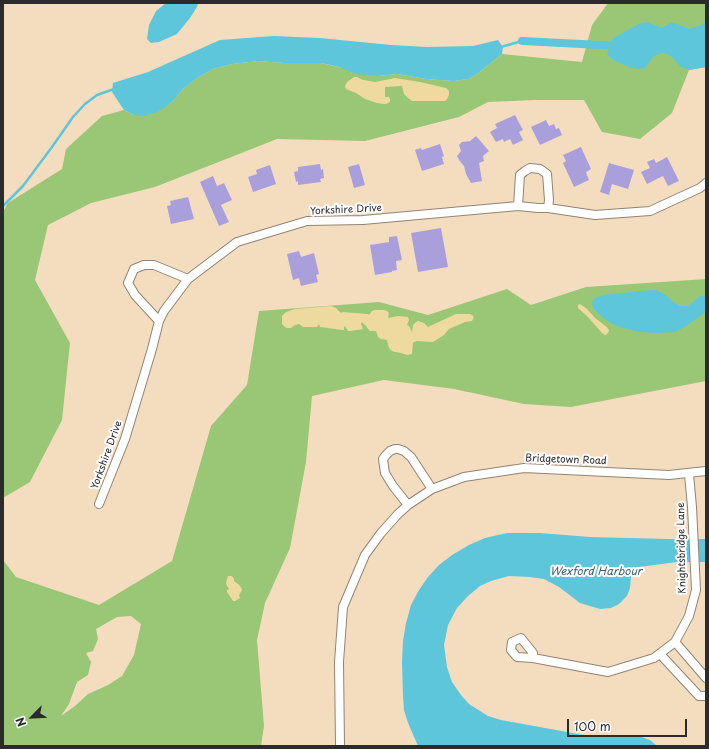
<!DOCTYPE html>
<html>
<head>
<meta charset="utf-8">
<style>
  body { margin:0 }
  #map { position:relative; width:709px; height:749px; overflow:hidden; background:#f4ddbf; font-family:"Playpen Sans",sans-serif }
  canvas { display:block }
  .frame { position:absolute; inset:0; border:4px solid #2b2b2b; pointer-events:none }
  .north { position:absolute; left:12px; top:697px; width:40px; height:40px; -webkit-text-stroke:3px #fff; paint-order:stroke; rotate:246deg; font-size:11px; font-weight:700; line-height:16px; text-align:center; color:#2b2b2b }
  .north::after { content:''; display:block; margin:auto; width:14px; height:18px; background:#2b2b2b; clip-path:polygon(50% 0,100% 100%,50% 72%,0 100%) }
  .scale { position:absolute; left:567px; top:719px; width:120px; height:18px; box-sizing:border-box; border:2px solid #2b2b2b; border-top:0; padding-left:5px; font-size:12px; line-height:14px; white-space:nowrap; color:#2b2b2b; -webkit-text-stroke:3px #fff; paint-order:stroke }
</style>
</head>
<body>
<div id="map">
<canvas width="709" height="749"></canvas>
<div class="frame"></div>
<div class="north">N</div>
<div class="scale">100 m</div>
</div>
<script>
const c = document.querySelector('canvas').getContext('2d');
c.lineJoin = 'round';
function fillPath(path, color) { c.fillStyle = color; c.fill(path, 'evenodd'); }
const toPath = rows => new Path2D(rows.map(r => 'M' + r).join(''));
function strokePath(path, color, width, dash) { c.strokeStyle = color; c.lineWidth = width; c.lineCap = dash ? 'butt' : 'round'; c.setLineDash(dash || []); c.stroke(path); }
function write(font, color, halo, rows, align = 'center') {
  c.font = font + ' "Playpen Sans",sans-serif'; c.lineWidth = 4; c.setLineDash([]); c.textBaseline = 'middle'; c.strokeStyle = halo; c.fillStyle = color; for (const [text, x, y, turn = 0] of rows) {
    c.save(); c.translate(x, y); c.rotate((+turn || 0) * Math.PI / 180); c.textAlign = isNaN(turn) ? turn : align; if (halo) c.strokeText(text, 0, 0); c.fillText(text, 0, 0); c.restore();
  }
}
fillPath(toPath([
  [608,3,706,3,706,67,689,70,672,113,640,139,602,132,584,100,535,100,488,102,459,117,365,141,277,139,155,187,91,203,48,225,35,280,70,343,62,420,30,482,3,498,3,212,8,203,62,169,66,149,102,116,124,110,134,115,171,103,183,89,197,78,213,69,232,64,258,61,284,63,321,63,377,76,397,74,426,79,454,81,468,79,477,74,502,54,582,62,592,25],
  [706,279,706,381,571,407,524,404,454,389,384,380,312,396,306,462,290,548,265,603,257,640,264,726,261,746,3,746,3,560,16,577,99,605,172,561,211,426,247,385,259,311,379,302,428,315,507,289,531,305,586,287],
  [131,616,141,624,134,655,122,676,108,685,88,694,75,706,61,716,69,704,77,682,88,675,91,662,86,653,93,651,98,639,96,629,117,617]
]), '#99c775');
fillPath(toPath([
  [354,77,357,77,363,80,375,82,395,78,420,82,446,88,449,91,449,95,447,99,445,101,412,101,408,98,404,94,402,86,385,87,385,97,389,97,390,99,390,102,386,104,383,104,377,103,365,99,356,93,346,89,345,86,347,82],
  [580,304,587,309,595,318,608,328,609,331,607,334,605,335,602,333,588,317,578,308,578,305],
  [331,306,336,308,341,313,343,312,355,313,368,314,369,315,372,311,375,310,384,310,387,311,389,313,388,318,398,316,408,317,409,320,407,325,409,326,412,332,413,325,416,322,418,321,424,323,428,327,456,314,470,314,472,315,474,317,472,321,465,322,449,329,444,335,433,342,417,341,414,342,413,343,412,354,407,355,401,353,395,352,392,351,389,348,387,340,381,339,378,337,376,331,370,331,369,330,365,325,362,322,361,324,363,329,351,331,348,331,345,326,344,327,344,330,342,330,320,327,319,324,317,327,303,327,299,324,295,325,291,328,286,328,282,324,282,316,286,312,295,309],
  [228,576,232,576,234,579,234,581,238,584,241,587,242,590,239,595,240,598,235,601,233,601,227,592,227,590,229,589,227,586,226,583]
]), '#eeda9e');
fillPath(toPath([
  [166,3,198,3,197,7,190,18,177,34,159,42,151,43,147,39,149,25,156,11],
  [706,20,706,67,689,70,681,67,670,55,664,53,658,54,654,56,645,68,639,69,629,67,615,61,607,55,613,38,641,23,647,22,660,27,663,27,671,23,675,23,689,29,702,25],
  [274,36,320,38,391,45,427,47,473,46,498,40,503,47,502,54,477,74,468,79,454,81,426,79,397,74,377,76,357,74,339,67,321,63,284,63,258,61,232,64,213,69,197,78,183,89,171,103,157,112,143,116,134,115,124,110,112,92,113,83,148,72,220,40],
  [656,290,666,295,672,301,679,306,688,306,700,296,704,296,706,298,706,310,703,314,686,326,675,332,659,333,639,332,619,327,609,322,602,317,594,309,592,304,593,300,597,297,604,295,641,291],
  [507,533,540,533,590,537,669,539,706,539,706,562,677,562,639,567,634,571,631,577,630,588,627,596,619,604,611,608,600,609,580,603,559,587,544,579,530,577,509,576,491,581,480,586,468,596,457,608,448,625,444,645,447,667,452,682,461,695,469,704,488,716,501,720,589,736,617,737,629,735,639,736,650,740,657,746,418,746,408,723,404,710,403,696,402,662,403,641,406,623,411,605,419,590,428,577,439,565,452,555,469,545,485,538]
]), '#5ec6da');
strokePath(toPath([
  [501,47,522,41],
  [3,206,23,186,52,147,73,117,85,104,97,95,114,89]
]), '#5ec6da', 2.5);
strokePath(toPath([
  [522,41,621,46]
]), '#5ec6da', 8);
fillPath(toPath([
  [515,115,523,130,519,132,523,140,513,145,510,139,504,142,503,139,496,142,490,132,497,128,495,124],
  [546,120,549,126,554,124,556,129,559,128,562,135,540,145,531,127],
  [476,136,489,151,483,156,484,161,479,163,482,181,471,183,466,174,464,166,459,160,457,156,461,151,459,145,462,142,470,141],
  [440,144,444,156,442,157,444,164,422,171,415,150,421,148,422,150],
  [581,147,591,169,586,172,589,180,574,187,563,163,566,161,563,155],
  [667,157,679,181,668,186,663,176,647,184,641,172,650,168,647,162,654,159,656,163],
  [609,163,634,170,628,189,612,184,609,195,600,192],
  [320,164,321,170,323,169,324,178,320,179,321,182,298,185,298,181,296,182,294,172,298,171,298,167],
  [359,164,365,185,354,188,348,167],
  [270,165,276,184,253,192,248,177,257,174,256,170],
  [213,176,217,186,224,183,232,200,221,205,229,222,219,226,200,182],
  [188,197,194,219,171,224,167,206,171,205,170,201],
  [441,228,448,267,418,272,411,233],
  [397,236,402,260,396,261,397,270,392,271,392,272,375,275,370,245,389,242,389,237],
  [299,251,301,257,314,253,319,274,316,275,318,282,301,286,299,278,293,280,287,254]
]), '#a99fdb');
const minor = toPath([
  [518,206,520,175,525,171,530,168,540,169,547,174,549,200,548,208],
  [159,321,135,295,128,283,134,269,144,265,154,265,188,279],
  [99,504,125,439,152,349,159,321,164,311,188,279,237,242,307,221,363,220,518,206,538,208,548,208,595,215,650,211,700,188,706,183],
  [408,505,393,486,385,473,383,459,386,455,390,451,395,449,398,449,404,451,411,457,432,489],
  [675,642,706,678],
  [660,654,699,696,706,696],
  [533,658,533,653,521,638,512,642,511,650,517,657,533,658,608,672,654,658,675,642,689,616,696,590,692,507,689,474],
  [340,746,339,662,343,607,365,555,381,533,398,514,408,505,432,489,464,477,524,468,669,475,706,471]
]);
strokePath(minor, '#908475', 10);
strokePath(minor, '#fff', 8);
write('10px', '#2b2b2b', '#fff', [
  ["Yorkshire Drive",346,210,-3],
  ["Yorkshire Drive",107,455,-70],
  ["Bridgetown Road",566,460,2],
  ["Knightsbridge Lane",682,548,-91]
]);
write('italic 11px', '#3d6168', '#fff', [
  ["Wexford Harbour",596,572]
]);
</script>
</body>
</html>
